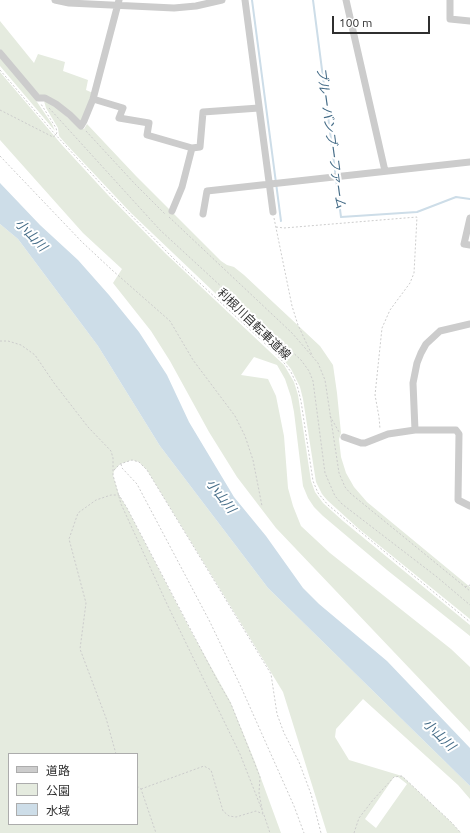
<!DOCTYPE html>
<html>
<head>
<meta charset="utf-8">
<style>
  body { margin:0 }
  #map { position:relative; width:470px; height:833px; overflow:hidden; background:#fff; font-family:Ubuntu,"Noto Sans JP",sans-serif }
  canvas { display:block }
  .legend { position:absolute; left:8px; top:753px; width:130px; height:72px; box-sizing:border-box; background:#fff; border:1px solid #acacac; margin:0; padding:5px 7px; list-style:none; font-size:12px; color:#2f2f2f }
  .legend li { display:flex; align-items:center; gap:8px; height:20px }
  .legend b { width:20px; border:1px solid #acacac }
  .scale { position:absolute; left:332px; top:16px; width:98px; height:18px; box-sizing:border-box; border:2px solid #2f2f2f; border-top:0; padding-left:5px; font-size:12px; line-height:14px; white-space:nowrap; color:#2f2f2f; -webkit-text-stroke:3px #fff; paint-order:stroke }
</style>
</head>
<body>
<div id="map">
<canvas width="470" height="833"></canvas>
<ul class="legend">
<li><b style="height:5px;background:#ccc"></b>道路</li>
<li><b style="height:11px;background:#e5ebdf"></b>公園</li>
<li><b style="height:11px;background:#cddde8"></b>水域</li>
</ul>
<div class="scale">100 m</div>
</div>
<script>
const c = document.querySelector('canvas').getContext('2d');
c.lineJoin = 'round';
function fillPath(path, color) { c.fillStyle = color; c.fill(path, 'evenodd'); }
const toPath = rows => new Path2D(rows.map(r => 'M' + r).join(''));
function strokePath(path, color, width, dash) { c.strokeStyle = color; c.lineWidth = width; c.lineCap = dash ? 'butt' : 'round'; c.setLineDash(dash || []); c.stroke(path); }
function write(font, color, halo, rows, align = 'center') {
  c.font = font + ' Ubuntu,"Noto Sans JP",sans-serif'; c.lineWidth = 4; c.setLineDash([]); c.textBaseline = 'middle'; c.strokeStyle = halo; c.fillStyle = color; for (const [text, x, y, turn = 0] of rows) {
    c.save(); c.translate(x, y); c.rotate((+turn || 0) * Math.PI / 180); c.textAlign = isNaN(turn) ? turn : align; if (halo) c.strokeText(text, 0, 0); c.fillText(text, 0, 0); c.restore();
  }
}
fillPath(toPath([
  [0,21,34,63,38,54,65,62,63,71,88,80,86,90,93,93,81,121,40,95,7,58,0,49],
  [0,56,35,99,52,124,55,131,0,66],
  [0,72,62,145,108,195,165,253,284,365,294,382,298,395,311,481,315,492,323,503,343,521,470,625,470,636,387,570,323,516,314,507,308,498,303,486,294,412,291,397,285,379,277,365,254,357,241,375,268,379,276,396,284,436,288,488,293,506,301,526,330,553,451,649,470,667,470,732,276,528,237,477,209,432,170,361,151,331,113,283,122,269,83,233,0,140],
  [44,101,52,104,81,129,84,129,87,124,136,176,221,261,227,265,234,267,244,275,320,346,333,365,337,393,341,433,339,439,341,457,346,473,354,487,367,502,470,587,470,619,359,529,327,500,322,494,316,482,303,399,300,387,291,369,278,353,131,213,66,144,59,136,58,128,46,108],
  [0,224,18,239,98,346,160,446,268,588,470,786,470,799,458,785,363,699,336,729,335,737,349,760,402,776,451,822,461,833,327,833,283,692,147,470,139,462,132,460,120,464,114,471,113,475,119,495,127,508,191,631,230,701,255,762,281,833,0,833],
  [9,754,137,754,137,824,9,824],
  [394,777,398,777,407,784,376,828,365,819]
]), '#e5ebdf');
fillPath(toPath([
  [0,183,40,225,78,260,109,295,139,332,167,375,189,422,234,497,266,536,303,588,319,604,387,661,470,748,470,786,268,588,160,446,98,346,18,239,0,224]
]), '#cddde8');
strokePath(toPath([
  [252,0,281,221],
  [313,0,341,217,417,212,456,197,470,199]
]), '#cddde8', 2);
strokePath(toPath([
  [0,70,54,133,114,198,175,260,274,352,285,364,291,372,297,385,301,401,313,481,318,493,328,505,470,622],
  [49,108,160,230,301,360,309,371,313,381,325,473,335,496,342,504,437,577,470,605],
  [0,110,53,137,56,135,57,132,56,128,41,104],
  [86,131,135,184,165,214],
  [0,156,82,242,112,270,170,321,193,360,235,416,245,436,253,460,262,506],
  [169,217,292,333,318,363,325,380,339,473,345,487,350,493,470,591],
  [274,218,292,306,298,325,312,355],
  [276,227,284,228,417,217,414,273,410,283,390,310,382,328,375,395,379,417,380,429],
  [0,341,8,341,21,345,35,355,54,383,88,427,111,451,113,458,113,475,121,504,167,604,240,754,262,810],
  [330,416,339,432],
  [121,464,122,468,137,484,210,622,241,687,294,806,304,833],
  [114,470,120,464,132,460,139,462,147,470,271,674,277,714,284,733,299,762,311,794,321,833],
  [465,587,470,585],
  [116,754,106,718,80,649,86,603,69,539,78,513,96,500,111,495,119,495,127,508,216,678,231,704,260,777,259,793,263,814],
  [137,786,141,789,156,833],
  [141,789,204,766,211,770,223,811,229,816,236,817,256,811,263,814],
  [264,815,270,833],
  [354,833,359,818,373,800,394,777,402,776,451,822,461,833]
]), '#ccc', 1, [2, 2]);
strokePath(toPath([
  [55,0,69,3,174,8,196,6,222,0],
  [245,0,273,212],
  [346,0,385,171],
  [450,0,450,19,470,21],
  [0,53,38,98,45,98,56,104,70,115,81,126,84,121,93,99,119,0],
  [93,99,123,108,119,118,149,123,147,135,192,148,200,147,203,112,259,108],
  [172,211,182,187,192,148],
  [203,214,207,191,470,162],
  [470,218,464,244,470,245],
  [415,430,413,383,417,363,421,353,426,344,440,331,470,324],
  [344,437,361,443,365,443,388,434,415,430,456,430,459,434,458,500,470,506]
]), '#ccc', 7);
write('12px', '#2f2f2f', '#fff', [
  ["利根川自転車道線",254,324,44]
]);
write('italic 13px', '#466d88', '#fff', [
  ["ブルーバンブーファーム",331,138,82],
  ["小山川",31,235,46],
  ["小山川",221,496,52],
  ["小山川",439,735,44]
]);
</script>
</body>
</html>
